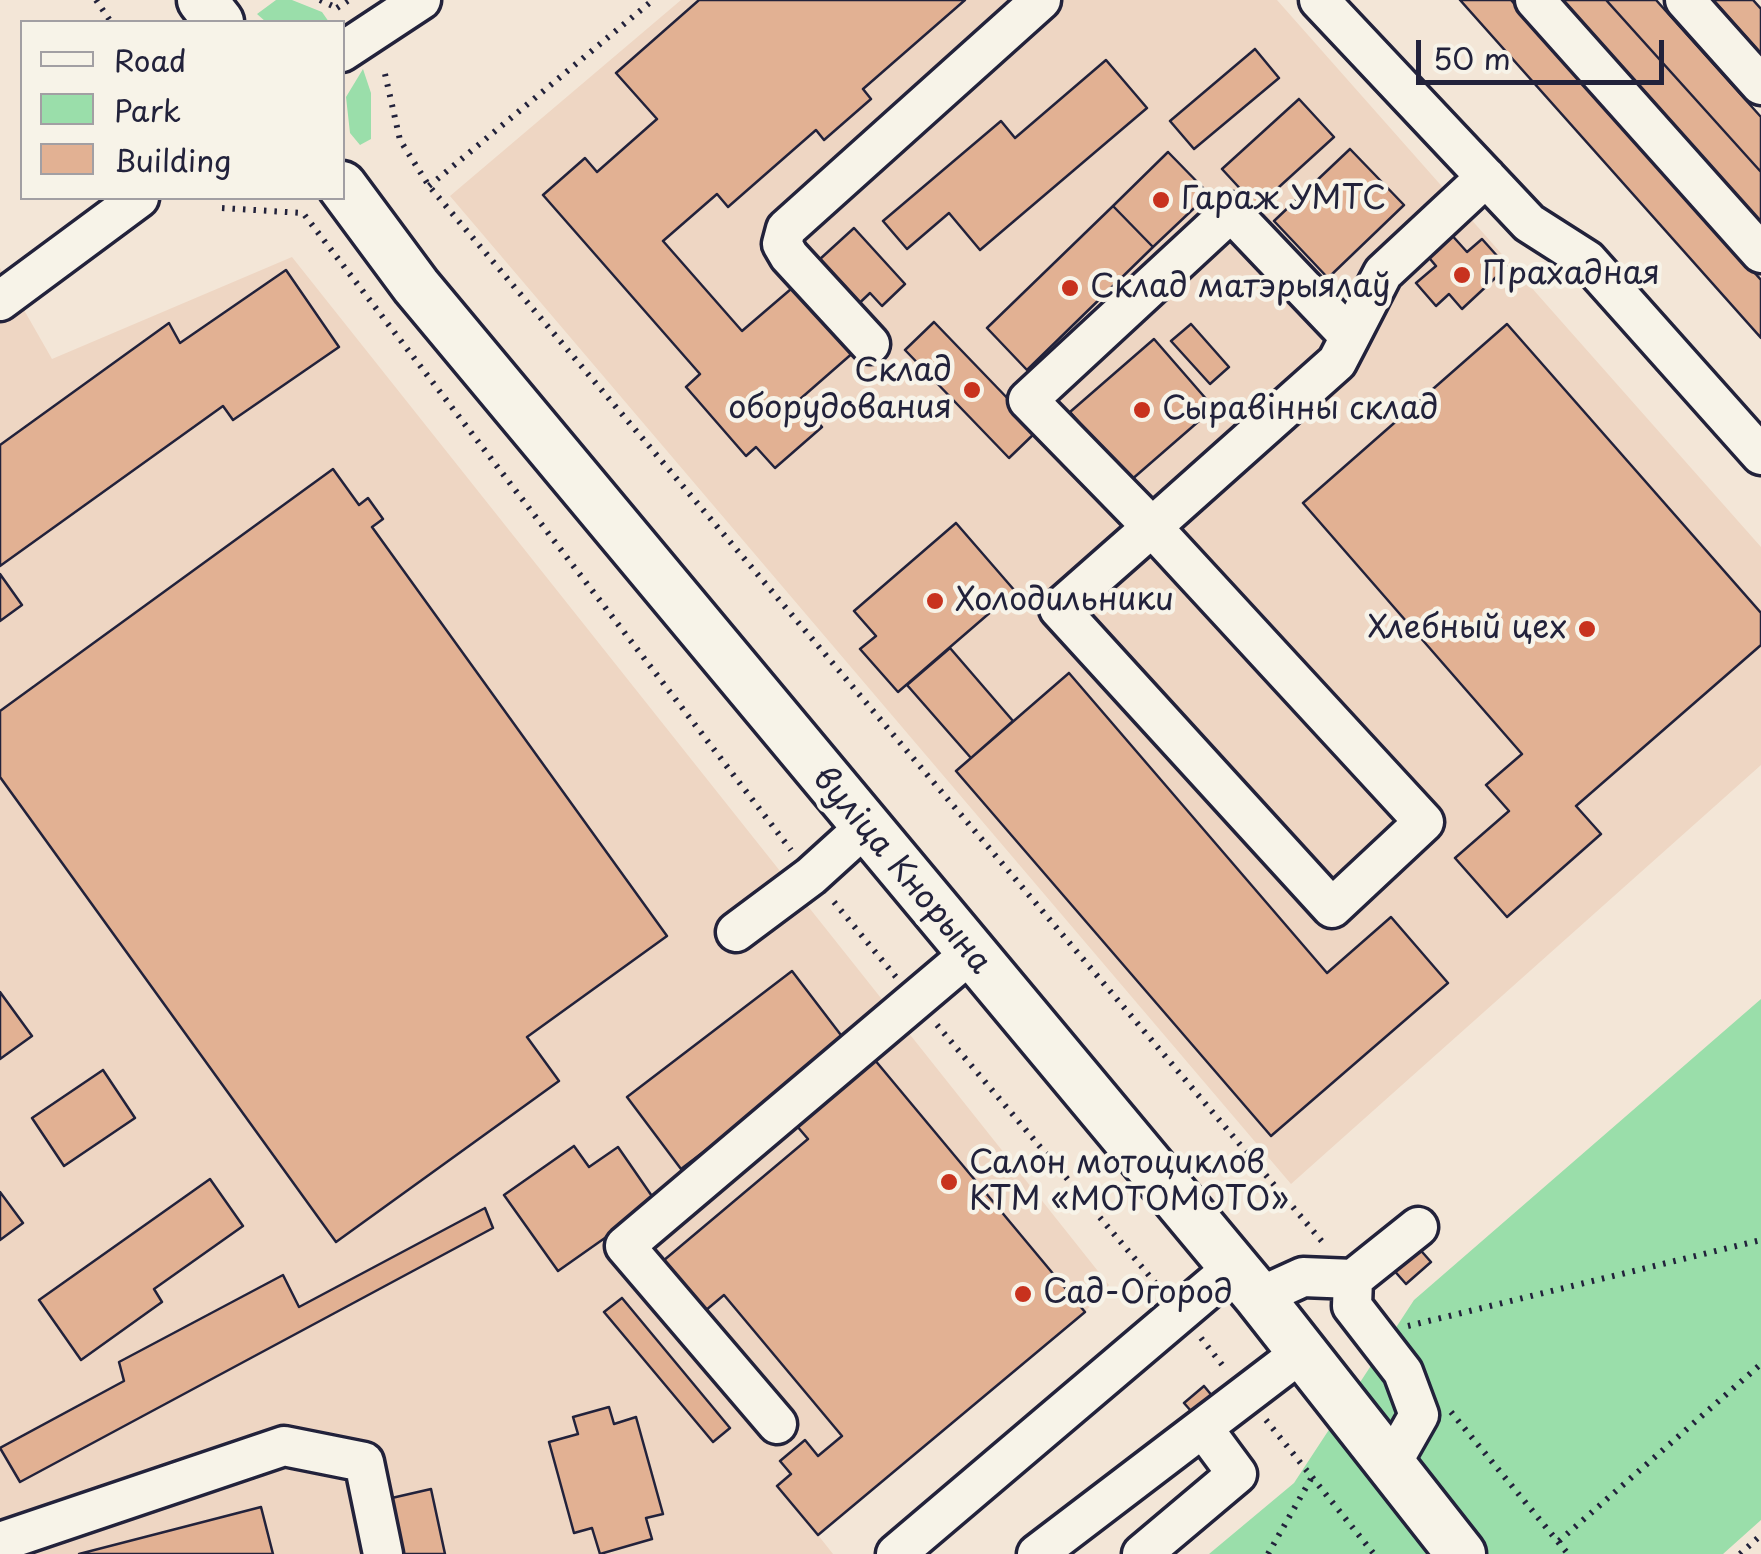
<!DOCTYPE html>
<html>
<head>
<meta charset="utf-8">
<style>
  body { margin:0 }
  #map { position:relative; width:1761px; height:1554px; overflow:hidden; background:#f3e6d7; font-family:"Playpen Sans",sans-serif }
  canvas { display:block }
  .legend { position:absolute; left:20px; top:20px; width:325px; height:180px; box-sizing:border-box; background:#f7f3e8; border:2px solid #a29fa3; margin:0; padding:12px 18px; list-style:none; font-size:30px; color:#22223b }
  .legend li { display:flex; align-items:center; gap:20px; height:50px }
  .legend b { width:50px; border:2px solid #a29fa3 }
  .scale { position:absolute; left:1416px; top:40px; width:248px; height:45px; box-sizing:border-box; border:5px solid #22223b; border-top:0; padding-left:12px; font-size:30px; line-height:35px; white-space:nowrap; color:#22223b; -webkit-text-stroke:8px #f7f3e8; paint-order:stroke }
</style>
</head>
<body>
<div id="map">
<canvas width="1761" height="1554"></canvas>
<ul class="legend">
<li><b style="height:12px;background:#f7f3e8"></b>Road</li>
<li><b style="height:28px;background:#9adeaa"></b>Park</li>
<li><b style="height:28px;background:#e2b193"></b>Building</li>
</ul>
<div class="scale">50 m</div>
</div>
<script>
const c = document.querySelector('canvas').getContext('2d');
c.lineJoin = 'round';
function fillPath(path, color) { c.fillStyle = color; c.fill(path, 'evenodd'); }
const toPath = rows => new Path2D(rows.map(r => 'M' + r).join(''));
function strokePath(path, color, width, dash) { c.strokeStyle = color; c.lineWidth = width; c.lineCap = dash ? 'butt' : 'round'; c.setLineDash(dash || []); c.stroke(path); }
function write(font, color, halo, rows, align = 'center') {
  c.font = font + ' "Playpen Sans",sans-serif'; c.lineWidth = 9; c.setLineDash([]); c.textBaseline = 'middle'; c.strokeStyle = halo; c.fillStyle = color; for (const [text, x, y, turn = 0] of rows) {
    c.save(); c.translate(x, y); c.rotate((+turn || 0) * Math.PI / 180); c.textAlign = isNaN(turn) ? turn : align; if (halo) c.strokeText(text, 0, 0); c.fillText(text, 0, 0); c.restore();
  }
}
fillPath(toPath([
  [681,0,1277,0,1761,547,1761,765,1291,1184,450,196],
  [292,257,1109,1285,1085,1312,818,1535,833,1554,0,1554,0,268,52,359]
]), '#eed6c3');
fillPath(toPath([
  [276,0,292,0,322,12,329,22,266,22,257,14],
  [363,69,371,93,371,139,360,145,350,133,346,97],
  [1761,999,1761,1520,1723,1554,1209,1554,1294,1483,1414,1300]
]), '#9adeaa');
const building = toPath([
  [699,0,965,0,863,89,871,99,824,140,816,130,728,207,717,194,663,241,742,331,805,277,863,344,799,400,822,427,775,468,756,447,746,456,686,387,700,374,543,195,585,158,597,172,657,119,616,73,699,0],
  [1460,0,1511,0,1761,280,1761,338,1460,0],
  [1560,0,1606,0,1761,172,1761,226,1560,0],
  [1606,0,1656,0,1761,117,1761,172,1606,0],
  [1713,0,1753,0,1761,9,1761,54,1713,0],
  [1255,49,1279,78,1194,149,1170,121,1255,49],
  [1106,60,1147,108,980,250,949,213,907,249,883,221,1001,121,1015,138,1106,60],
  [1299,99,1334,137,1257,207,1222,169,1299,99],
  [1350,149,1404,205,1328,278,1274,221,1350,149],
  [1168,152,1209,194,1153,247,1113,206,1168,152],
  [1113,206,1153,247,1027,370,987,328,1113,206],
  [854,228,905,284,882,306,870,293,848,314,808,270,854,228],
  [1449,232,1467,252,1482,239,1507,267,1462,309,1449,294,1436,306,1416,283,1436,266,1425,253,1449,232],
  [286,270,339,347,233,420,223,406,0,566,0,445,169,323,180,343,286,270],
  [934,322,1038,430,1009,458,905,350,934,322],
  [1191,324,1229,367,1210,384,1171,341,1191,324],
  [1507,324,1761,613,1761,645,1576,806,1601,834,1507,917,1455,858,1509,811,1486,785,1522,754,1303,503,1507,324],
  [1154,339,1214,408,1130,481,1070,412,1154,339],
  [333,469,359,505,368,498,383,519,372,527,667,936,527,1037,559,1081,336,1242,0,777,0,711,333,469],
  [956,523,1015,591,898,692,860,649,876,636,854,611,956,523],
  [0,574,22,605,0,621,0,574],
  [950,648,1013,721,971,758,907,685,950,648],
  [1069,673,1327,973,1391,917,1448,983,1271,1136,956,771,1069,673],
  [792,971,847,1043,681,1169,627,1097,792,971],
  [0,992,32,1036,0,1059,0,992],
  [869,1053,1085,1312,818,1535,777,1486,791,1474,780,1461,805,1440,818,1456,842,1436,724,1295,699,1316,657,1266,808,1139,791,1119,869,1053],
  [103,1070,135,1118,64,1166,32,1118,103,1070],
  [574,1146,589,1167,618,1147,656,1202,558,1271,504,1195,574,1146],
  [210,1179,243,1226,154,1289,162,1302,81,1360,39,1300,210,1179],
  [0,1192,23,1223,0,1240,0,1192],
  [485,1208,493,1228,20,1482,0,1448,124,1381,119,1362,283,1275,299,1307,485,1208],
  [1416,1245,1431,1262,1406,1284,1391,1267,1416,1245],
  [622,1298,730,1428,713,1442,604,1312,622,1298],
  [1204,1386,1218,1403,1198,1419,1184,1403,1204,1386],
  [609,1407,614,1424,636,1417,663,1514,646,1518,652,1539,600,1554,592,1528,574,1533,549,1442,578,1434,573,1417,609,1407],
  [431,1489,445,1554,395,1554,383,1500,431,1489],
  [261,1507,273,1554,79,1554,261,1507]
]);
fillPath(building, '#e2b193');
strokePath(building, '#22223b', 2.5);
const minor = toPath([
  [1319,0,1529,223,1587,260,1761,455],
  [1535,0,1761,253],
  [1685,0,1761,85],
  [342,52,421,0],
  [0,301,139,198],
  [1350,337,1231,212,1028,400,1152,527,1424,822,1332,908,1059,609,1152,527,1337,362,1350,337,1383,273,1486,177],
  [870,344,789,256,782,244,786,229,1041,0],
  [736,932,811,876,865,827],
  [1353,1279,1352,1306,1403,1372,1419,1415,1390,1466],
  [1259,1297,1303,1277,1353,1279,1418,1227],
  [777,1424,625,1246,971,953],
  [0,1542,284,1446,364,1462,383,1554],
  [896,1554,1234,1267],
  [1037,1554,1302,1352],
  [1142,1554,1237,1474,1203,1428]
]);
const major = toPath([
  [202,0,219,22],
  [342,186,416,286,1259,1297,1461,1554]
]);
strokePath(minor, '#22223b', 45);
strokePath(major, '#22223b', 55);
strokePath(toPath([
  [96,0,111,22],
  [320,0,337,8],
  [337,8,349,0],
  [385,74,400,140,429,186,1325,1245],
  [429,186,653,0],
  [222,208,303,213,791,850],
  [834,902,896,977],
  [937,1025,1158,1286],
  [1408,1326,1761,1240],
  [1201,1338,1227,1371],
  [1451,1412,1568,1554],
  [1266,1420,1374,1554],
  [1559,1541,1761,1364],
  [1268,1554,1312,1477],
  [1740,1554,1761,1535]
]), '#22223b', 6, [2.5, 8]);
strokePath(minor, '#f7f3e8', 38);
strokePath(major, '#f7f3e8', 48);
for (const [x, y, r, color] of [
  [1161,200,10,"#c8321e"],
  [1462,275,10,"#c8321e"],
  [1070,288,10,"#c8321e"],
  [972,390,10,"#c8321e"],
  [1142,410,10,"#c8321e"],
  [935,601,10,"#c8321e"],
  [1587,629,10,"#c8321e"],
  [949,1182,10,"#c8321e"],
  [1023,1294,10,"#c8321e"]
]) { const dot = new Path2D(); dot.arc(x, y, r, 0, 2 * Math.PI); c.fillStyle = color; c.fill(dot); strokePath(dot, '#f7f3e8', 4); }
write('32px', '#22223b', '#f7f3e8', [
  ["Гараж УМТС",1181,200],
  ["Прахадная",1482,275],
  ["Склад матэрыялаў",1090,288],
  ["Склад",952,372,"right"],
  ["оборудования",952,409,"right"],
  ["Сыравінны склад",1162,410],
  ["Холодильники",955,601],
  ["Хлебный цех",1567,629,"right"],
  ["Салон мотоциклов",969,1164],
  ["КТМ «МОТОМОТО»",969,1201],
  ["Сад-Огород",1043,1294]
], 'left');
write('32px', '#22223b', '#f7f3e8', [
  ["вуліца Кнорына",901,871,50]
]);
</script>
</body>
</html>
